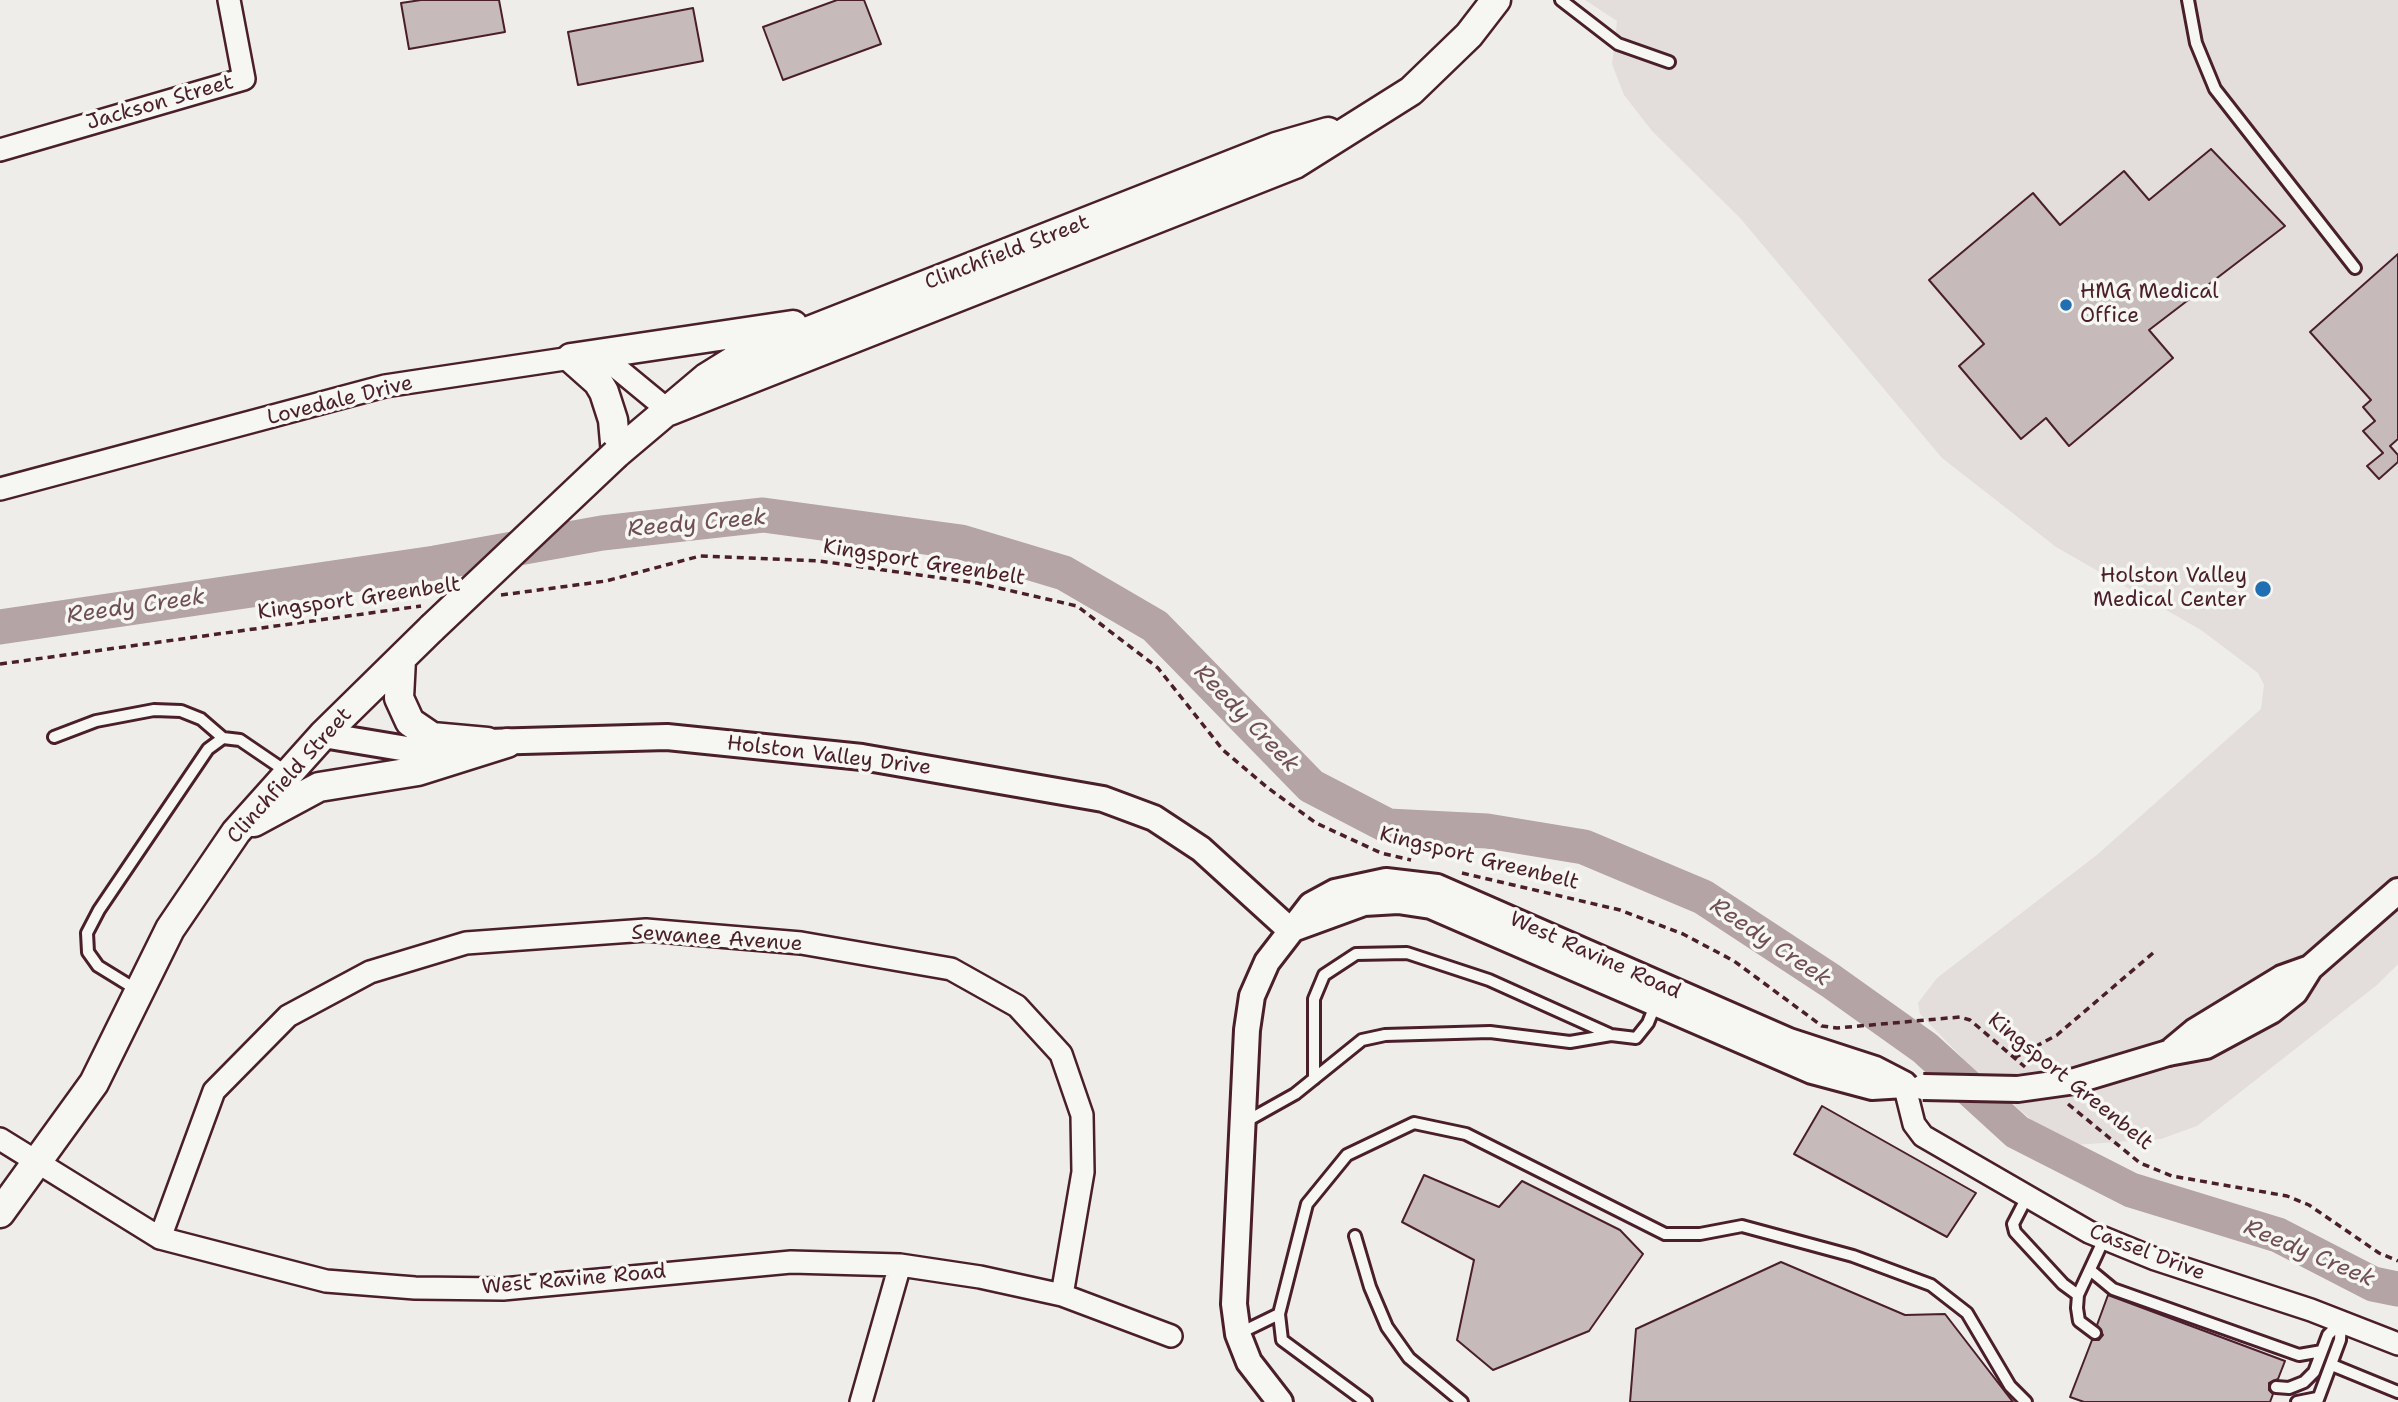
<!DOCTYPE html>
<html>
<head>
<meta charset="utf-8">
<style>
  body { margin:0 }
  canvas { display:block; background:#efedea }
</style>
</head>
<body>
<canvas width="2398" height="1402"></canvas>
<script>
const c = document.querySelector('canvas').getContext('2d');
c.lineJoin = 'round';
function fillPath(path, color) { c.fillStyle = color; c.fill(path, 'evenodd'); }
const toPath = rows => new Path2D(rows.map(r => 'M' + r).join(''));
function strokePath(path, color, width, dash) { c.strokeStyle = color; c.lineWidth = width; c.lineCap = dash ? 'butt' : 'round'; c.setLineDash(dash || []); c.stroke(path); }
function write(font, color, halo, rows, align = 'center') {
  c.font = font + ' "Shantell Sans",sans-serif'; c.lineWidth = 7; c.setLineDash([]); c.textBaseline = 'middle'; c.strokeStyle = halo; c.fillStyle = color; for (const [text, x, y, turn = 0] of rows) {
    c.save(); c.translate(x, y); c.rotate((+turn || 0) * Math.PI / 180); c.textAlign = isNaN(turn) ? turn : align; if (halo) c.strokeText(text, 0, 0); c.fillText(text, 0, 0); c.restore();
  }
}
fillPath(toPath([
  [1585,0,2398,0,2398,964,2377,985,2197,1126,2161,1139,2074,1145,2044,1131,1971,1067,1920,1014,1918,1003,1937,978,2098,854,2261,709,2264,685,2258,673,2201,630,2056,547,1942,458,1740,218,1652,131,1624,95,1612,64,1617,21]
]), '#e3dedc');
strokePath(toPath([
  [0,627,435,563,602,533,763,515,961,542,1064,573,1155,626,1311,786,1388,826,1487,831,1584,847,1703,897,1831,981,1925,1048,2017,1132,2131,1190,2278,1235,2373,1284,2398,1289]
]), '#b4a4a5', 35);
const building = toPath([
  [421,0,499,0,505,32,409,49,401,3,421,0],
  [837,0,864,0,881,44,783,80,763,27,837,0],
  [693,8,703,61,578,85,568,32,693,8],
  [2211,149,2285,226,2149,330,2173,358,2069,446,2046,418,2021,439,1959,366,1984,344,1929,280,2033,193,2060,225,2124,171,2149,200,2211,149],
  [2398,254,2398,439,2390,446,2398,455,2398,462,2379,479,2367,466,2383,453,2363,431,2375,421,2363,407,2371,400,2310,332,2398,254],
  [1822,1106,1976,1193,1947,1237,1794,1154,1822,1106],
  [1424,1175,1499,1207,1522,1181,1620,1230,1643,1254,1589,1331,1493,1370,1457,1340,1474,1260,1402,1222,1424,1175],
  [1781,1262,1905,1315,1945,1314,2013,1402,1630,1402,1636,1329,1781,1262],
  [2108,1295,2285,1361,2278,1379,2269,1383,2269,1390,2273,1394,2270,1402,2084,1402,2070,1397,2092,1340,2099,1340,2103,1335,2097,1325,2108,1295]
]);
fillPath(building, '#c6babb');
strokePath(building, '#4a1f2b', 2);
const service = toPath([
  [1561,0,1618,44,1669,62],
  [2188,0,2196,43,2215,89,2355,268],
  [54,737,96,721,154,710,181,711,201,719,223,738,240,740,287,772],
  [137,990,98,966,88,952,87,933,99,910,208,749,223,738],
  [1314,1079,1314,999,1324,975,1356,954,1407,953,1489,980,1609,1034],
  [1245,1122,1295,1094,1362,1040,1385,1035,1490,1032,1570,1042,1611,1035,1636,1038,1648,1023,1656,1003],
  [2027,1197,2013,1224,2015,1232,2063,1284,2078,1295],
  [1355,1236,1370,1287,1387,1327,1409,1358,1462,1402],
  [2090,1270,2113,1289,2299,1355,2322,1351,2328,1335,2341,1322],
  [1279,1314,1282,1340,1366,1402],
  [2095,1333,2079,1321,2077,1308,2078,1295,2104,1239],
  [1238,1334,1279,1314,1307,1204,1347,1155,1414,1123,1466,1134,1665,1234,1700,1234,1742,1226,1853,1256,1931,1285,1967,1313,2010,1386,2026,1402],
  [2332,1365,2398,1392],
  [2276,1387,2289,1388,2304,1382,2314,1372,2322,1351],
  [2297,1402,2317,1398],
  [2317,1402,2340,1340,2341,1322]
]);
const minor = toPath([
  [0,150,244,79,229,0],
  [0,489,385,386,571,358,599,359,612,364,669,411],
  [1904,1084,1914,1124,1923,1136,2089,1232,2155,1259,2311,1310,2398,1344],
  [0,1139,160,1238,326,1281,415,1288,503,1289,791,1262,900,1265,980,1277,1062,1295,1171,1336],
  [160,1238,214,1091,288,1016,370,972,466,943,646,930,801,943,951,969,1017,1006,1061,1054,1082,1115,1083,1172,1062,1295],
  [861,1402,900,1265]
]);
const tertiary = toPath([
  [323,735,425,752,487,742,667,737,862,757,1103,799,1154,818,1201,849,1290,930],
  [1290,930,1364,903,1398,901,1431,906,1812,1071,1872,1087,1905,1085],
  [2171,1051,2195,1031,2282,978,2310,968],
  [2168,1053,2206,1046,2271,1011,2295,992,2310,968,2398,891],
  [1280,1402,1249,1362,1238,1334,1234,1304,1247,1030,1252,996,1267,962,1311,905,1335,892,1386,881,1437,887,1789,1041,1875,1069,1904,1084]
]);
const secondary = toPath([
  [571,358,793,325],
  [571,358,598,382,604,392,613,420,616,454],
  [669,411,1295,164,1411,91,1469,35,1496,0],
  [616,454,706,378,735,360,1276,147,1328,132],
  [401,659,399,698,410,722,432,737,487,742],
  [254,822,319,787,418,771,507,743],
  [0,1213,94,1083,170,929,236,832,323,735,432,628]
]);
strokePath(service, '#4a1f2b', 16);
strokePath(minor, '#4a1f2b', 26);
strokePath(tertiary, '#4a1f2b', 30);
strokePath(secondary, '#4a1f2b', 33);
strokePath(toPath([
  [501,595,606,581,700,556,819,561,977,583,1077,606,1158,668,1223,750,1268,788,1316,823,1381,853,1411,860],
  [0,664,421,606],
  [1462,873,1620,910,1683,934,1734,961,1822,1026,1837,1028,1960,1017,1970,1020,2025,1067],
  [2014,1058,2057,1035,2153,953],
  [2068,1104,2140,1163,2172,1176,2287,1196,2309,1205,2379,1253,2398,1261]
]), '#4a1f2b', 3.5, [7, 5]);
strokePath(service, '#f6f6f2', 10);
strokePath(minor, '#f6f6f2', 21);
strokePath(tertiary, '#f6f6f2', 24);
strokePath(secondary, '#f6f6f2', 28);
const tertiaryBridge = toPath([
  [1923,1087,2018,1089,2075,1081,2168,1053]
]);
const secondaryBridge = toPath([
  [432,628,616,454]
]);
strokePath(tertiaryBridge, '#4a1f2b', 30, []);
strokePath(secondaryBridge, '#4a1f2b', 33, []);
strokePath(tertiaryBridge, '#f6f6f2', 24);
strokePath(secondaryBridge, '#f6f6f2', 28);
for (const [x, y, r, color] of [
  [2066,305,7,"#1f6fb2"],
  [2263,589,9,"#1f6fb2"]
]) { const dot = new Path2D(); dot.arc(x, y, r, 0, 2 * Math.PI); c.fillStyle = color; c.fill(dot); strokePath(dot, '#f6f6f2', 2.5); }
write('21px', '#4a1f2b', '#f6f6f2', [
  ["Jackson Street",160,103,-16],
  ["Clinchfield Street",1007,253,-21],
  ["Lovedale Drive",340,401,-14],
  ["Kingsport Greenbelt",924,563,9],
  ["Kingsport Greenbelt",359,599,-8],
  ["Holston Valley Drive",829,756,7],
  ["Clinchfield Street",290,776,-48],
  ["Kingsport Greenbelt",1479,859,14],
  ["Sewanee Avenue",717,939,4],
  ["West Ravine Road",1595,956,24],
  ["Kingsport Greenbelt",2070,1082,39],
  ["Cassel Drive",2147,1253,21],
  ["West Ravine Road",574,1280,-5]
]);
write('21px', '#4a1f2b', '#f6f6f2', [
  ["HMG Medical",2080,293],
  ["Office",2080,317],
  ["Holston Valley",2247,577,"right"],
  ["Medical Center",2247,601,"right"]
], 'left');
write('italic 23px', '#6f4e56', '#f6f6f2', [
  ["Reedy Creek",697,524,-5],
  ["Reedy Creek",136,607,-8],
  ["Reedy Creek",1246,719,46],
  ["Reedy Creek",1770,943,34],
  ["Reedy Creek",2309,1254,23]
]);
</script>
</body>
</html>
